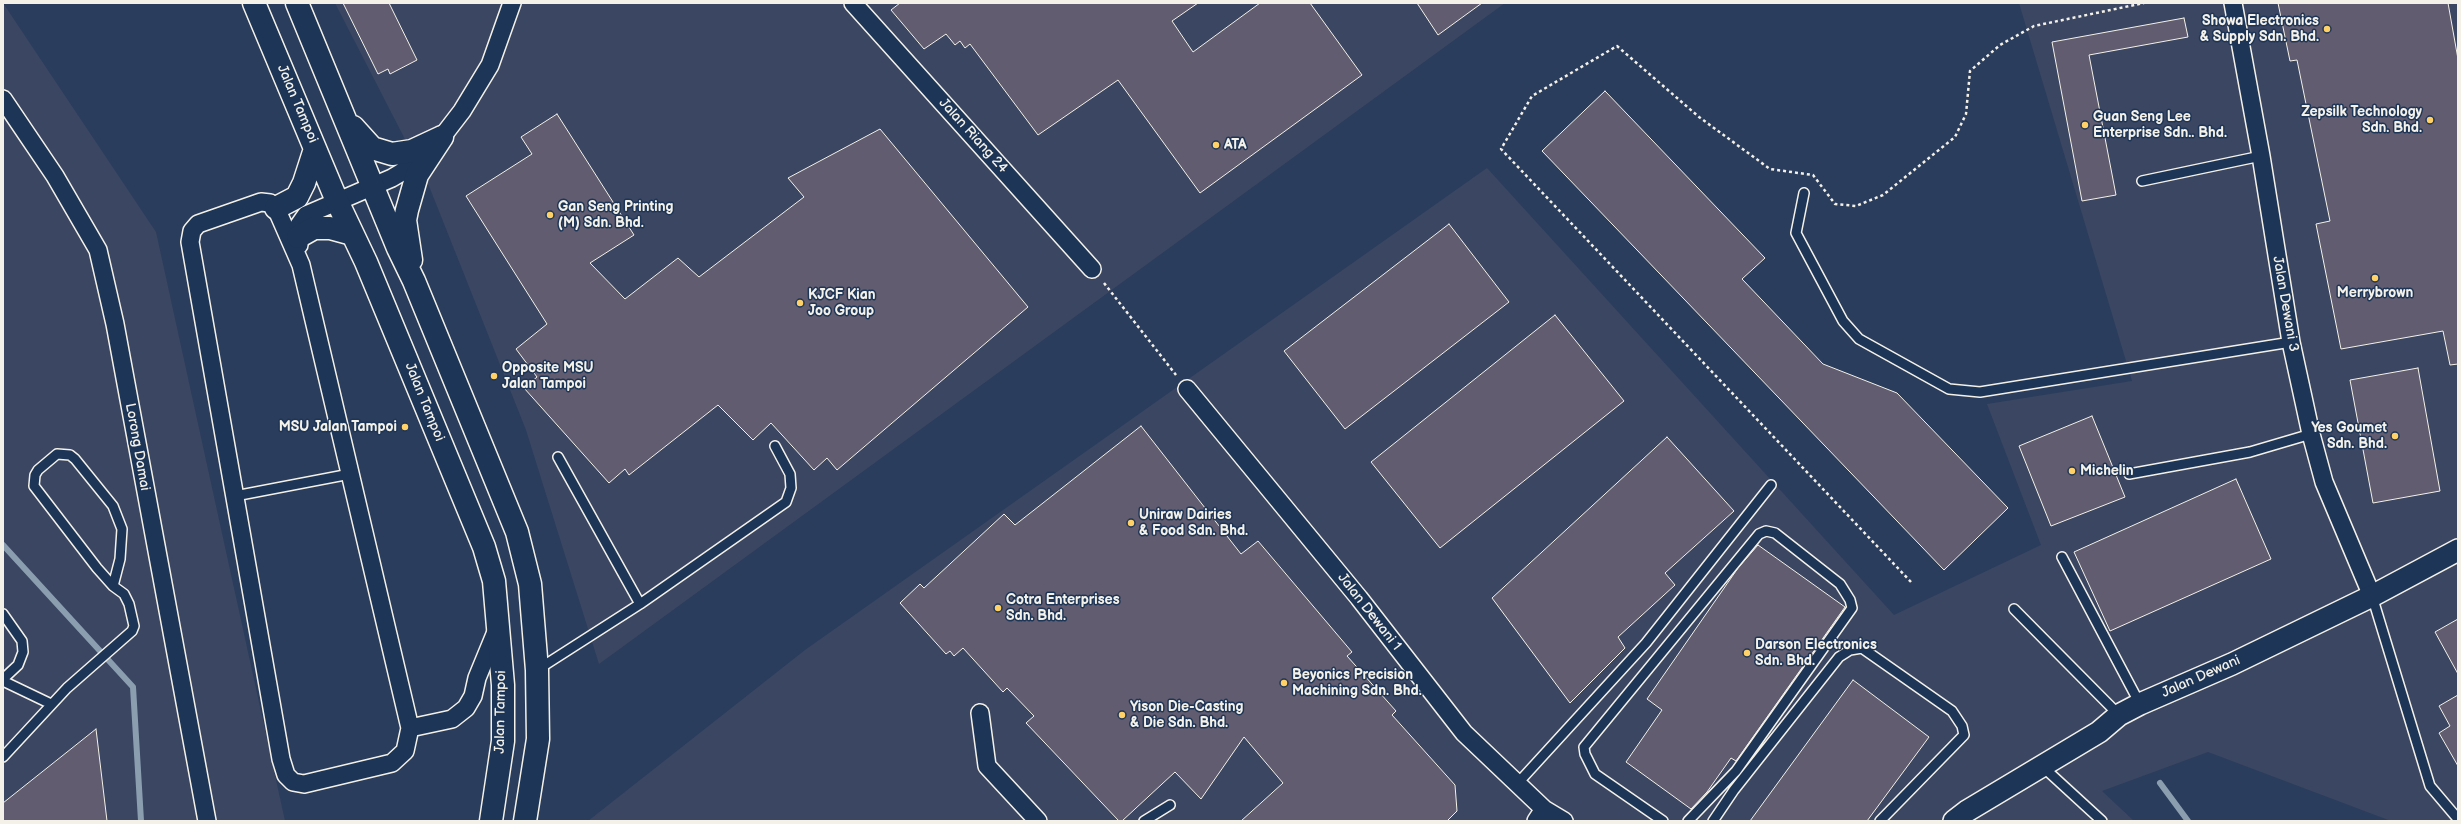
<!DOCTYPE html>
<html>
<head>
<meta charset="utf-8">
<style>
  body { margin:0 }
  #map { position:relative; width:2461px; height:824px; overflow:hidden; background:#2b3d5c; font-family:"Balsamiq Sans",sans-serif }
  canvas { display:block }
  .frame { position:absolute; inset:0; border:4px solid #f4f1e8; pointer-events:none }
</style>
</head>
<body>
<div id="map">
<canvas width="2461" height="824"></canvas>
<div class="frame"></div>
</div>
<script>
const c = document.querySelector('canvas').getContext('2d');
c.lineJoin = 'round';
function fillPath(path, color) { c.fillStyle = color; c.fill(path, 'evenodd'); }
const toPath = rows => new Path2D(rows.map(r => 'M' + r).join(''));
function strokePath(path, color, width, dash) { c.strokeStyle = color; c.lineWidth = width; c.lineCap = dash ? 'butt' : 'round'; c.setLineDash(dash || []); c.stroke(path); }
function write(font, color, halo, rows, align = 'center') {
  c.font = font + ' "Balsamiq Sans",sans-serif'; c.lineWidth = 3; c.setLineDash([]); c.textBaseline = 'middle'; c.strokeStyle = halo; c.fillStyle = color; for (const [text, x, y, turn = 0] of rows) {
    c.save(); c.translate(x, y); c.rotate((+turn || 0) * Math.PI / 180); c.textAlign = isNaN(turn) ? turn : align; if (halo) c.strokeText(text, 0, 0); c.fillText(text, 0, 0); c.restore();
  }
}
fillPath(toPath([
  [3,3,156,232,285,821,3,821],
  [335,3,1505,3,599,664,526,430,429,186],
  [2019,3,2458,3,2458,821,2391,821,2208,752,2102,791,2134,821,588,821,805,650,1487,168,1894,615,2041,545,1987,404,2132,381]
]), '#3b4662');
strokePath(toPath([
  [3,545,133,687,141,821],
  [2160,783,2188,821]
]), '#8b9eb0', 6);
const building = toPath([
  [343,3,389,3,417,60,390,74,388,69,378,74,343,3],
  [900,3,1198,3,1172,21,1193,52,1260,3,1310,3,1362,75,1200,193,1118,80,1038,135,970,44,965,48,960,41,955,45,946,34,924,49,891,10,900,3],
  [1417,3,1482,3,1438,35,1417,3],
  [2278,3,2448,3,2458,59,2458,364,2450,365,2443,331,2341,349,2316,224,2330,221,2297,60,2290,61,2278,3],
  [2184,18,2188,37,2089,55,2116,195,2082,201,2052,42,2184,18],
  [1605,91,1765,258,1742,279,1823,364,1897,393,2008,508,1944,570,1542,151,1605,91],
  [557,114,634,235,590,263,625,299,678,258,699,277,804,197,788,178,880,129,1028,307,837,470,827,458,814,470,771,423,753,440,718,405,629,475,625,469,609,483,524,388,537,377,516,349,547,324,466,196,532,154,521,137,557,114],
  [1449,224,1509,302,1345,429,1284,351,1449,224],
  [1555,315,1624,401,1440,548,1371,462,1555,315],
  [2418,368,2440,491,2373,503,2350,380,2418,368],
  [2092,416,2125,497,2051,526,2019,446,2092,416],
  [1141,426,1241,554,1258,541,1352,652,1347,656,1396,711,1392,715,1455,785,1457,811,1447,821,1241,821,1283,783,1244,737,1201,799,1175,772,1122,821,1119,821,1026,723,1034,716,1007,688,1003,692,963,648,954,656,950,651,946,654,900,603,920,584,924,588,1004,514,1015,525,1141,426],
  [1667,437,1734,511,1665,573,1675,585,1618,637,1625,648,1570,703,1492,598,1667,437],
  [2236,479,2271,559,2110,631,2074,552,2236,479],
  [1758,545,1845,607,1736,761,1731,758,1707,792,1691,809,1626,762,1662,710,1647,699,1738,568,1758,545],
  [2458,619,2458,674,2435,632,2458,619],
  [1853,680,1929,737,1867,821,1750,821,1853,680],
  [2458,695,2458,766,2439,733,2450,726,2439,706,2458,695],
  [96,729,107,821,3,821,3,803,96,729]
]);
fillPath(building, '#615c6f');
strokePath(building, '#f4f1e8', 1);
const service = toPath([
  [2142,181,2261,156],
  [1804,193,1796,233,1843,321,1859,339,1949,389,1980,392,2291,342],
  [558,457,640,604],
  [2129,474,2250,452,2311,434],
  [235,496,350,474],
  [2062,557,2140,704],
  [2372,596,2430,786,2458,819],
  [2014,609,2119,715],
  [3,614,22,641,23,652,18,665,3,679],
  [537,670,640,604,786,502,791,488,790,474,775,446],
  [3,681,51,704],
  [3,757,67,688,132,631,134,626,129,604,124,594,113,586,97,568,34,486,35,475,38,470,57,454,70,455,75,459,113,506,122,529,120,559,113,586],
  [2042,766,2102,821],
  [1517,784,1646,643,1771,485],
  [1144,821,1170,805],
  [1663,821,1595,774,1585,754,1584,747,1759,534,1766,531,1775,533,1840,584,1850,600,1852,608,1736,771,1688,821],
  [1713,821,1734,790,1839,657,1850,650,1862,648,1952,711,1962,726,1964,735,1880,821]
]);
const minor = toPath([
  [853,3,1092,269],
  [2233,3,2261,156,2291,342,2311,434,2324,482,2372,596],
  [3,99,55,176,98,250,115,324,207,821],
  [261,202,270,203,276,208,301,265,410,728,405,751,392,763,304,784,293,782,286,775,281,759,190,242,192,231,198,224,261,202],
  [299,245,299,225,306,215,392,178,402,172,442,137,462,111,490,65,512,3],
  [1187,389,1359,598,1464,733,1544,809,1564,821],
  [980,713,987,766,1038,821],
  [410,728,452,719,466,708,473,696,477,678,498,627],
  [1536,821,1544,809]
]);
const tertiary = toPath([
  [1954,821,1967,811,2099,732,2119,715,2140,704,2232,664,2372,596,2458,550]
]);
const primary = toPath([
  [254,3,337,201,366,262,484,547,494,581,503,685,503,741,491,821],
  [297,3,398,248,414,281,517,532,530,584,537,670,538,739,525,821],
  [353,127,372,148,392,154,412,151,442,137],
  [276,208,297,197,304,183,315,149],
  [298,237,314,228,330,228,352,234],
  [411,260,405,220,407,210,417,175,442,137]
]);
strokePath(service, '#f4f1e8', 12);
strokePath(minor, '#f4f1e8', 20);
strokePath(tertiary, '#f4f1e8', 24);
strokePath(primary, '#f4f1e8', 25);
strokePath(toPath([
  [1104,283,1176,375],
  [1911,582,1501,149,1532,96,1617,46,1699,117,1770,169,1813,175,1835,204,1856,206,1883,195,1955,137,1966,114,1970,71,2000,45,2034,26,2144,3]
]), '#f4f1e8', 2.5, [3, 3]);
strokePath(service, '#1d3557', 9);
strokePath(minor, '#1d3557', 17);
strokePath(tertiary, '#1d3557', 21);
strokePath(primary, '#1d3557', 22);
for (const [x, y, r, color] of [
  [2327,29,4,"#ffd166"],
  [2430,120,4,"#ffd166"],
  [2085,125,4,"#ffd166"],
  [1216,145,4,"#ffd166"],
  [550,215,4,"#ffd166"],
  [2375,278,4,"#ffd166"],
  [800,303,4,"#ffd166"],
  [494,376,4,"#ffd166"],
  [405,427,4,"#ffd166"],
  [2395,436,4,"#ffd166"],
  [2072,471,4,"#ffd166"],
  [1131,523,4,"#ffd166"],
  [998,608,4,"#ffd166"],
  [1747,653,4,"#ffd166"],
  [1284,683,4,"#ffd166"],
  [1122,715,4,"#ffd166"]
]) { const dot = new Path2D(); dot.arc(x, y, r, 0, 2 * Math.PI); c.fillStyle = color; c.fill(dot); strokePath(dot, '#1d3557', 1.5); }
write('bold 14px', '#f4f1e8', '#1d3557', [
  ["Showa Electronics",2319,21,"right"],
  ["& Supply Sdn. Bhd.",2319,37,"right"],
  ["Zepsilk Technology",2422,112,"right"],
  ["Sdn. Bhd.",2422,128,"right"],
  ["Guan Seng Lee",2093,117],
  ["Enterprise Sdn.. Bhd.",2093,133],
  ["ATA",1224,145],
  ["Gan Seng Printing",558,207],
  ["(M) Sdn. Bhd.",558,223],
  ["Merrybrown",2375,293,"center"],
  ["KJCF Kian",808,295],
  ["Joo Group",808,311],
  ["Opposite MSU",502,368],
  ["Jalan Tampoi",502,384],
  ["MSU Jalan Tampoi",397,427,"right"],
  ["Yes Goumet",2387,428,"right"],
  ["Sdn. Bhd.",2387,444,"right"],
  ["Michelin",2080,471],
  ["Uniraw Dairies",1139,515],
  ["& Food Sdn. Bhd.",1139,531],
  ["Cotra Enterprises",1006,600],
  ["Sdn. Bhd.",1006,616],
  ["Darson Electronics",1755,645],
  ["Sdn. Bhd.",1755,661],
  ["Beyonics Precision",1292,675],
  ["Machining Sdn. Bhd.",1292,691],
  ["Yison Die-Casting",1130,707],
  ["& Die Sdn. Bhd.",1130,723]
], 'left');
write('14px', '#f4f1e8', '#1d3557', [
  ["Jalan Tampoi",297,104,67],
  ["Jalan Riang 24",973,136,48],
  ["Jalan Dewani 3",2285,304,80],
  ["Jalan Tampoi",424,402,68],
  ["Lorong Damai",137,447,80],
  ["Jalan Dewani 1",1369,612,52],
  ["Jalan Dewani",2201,677,-24],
  ["Jalan Tampoi",501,712,-89]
]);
</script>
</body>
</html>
